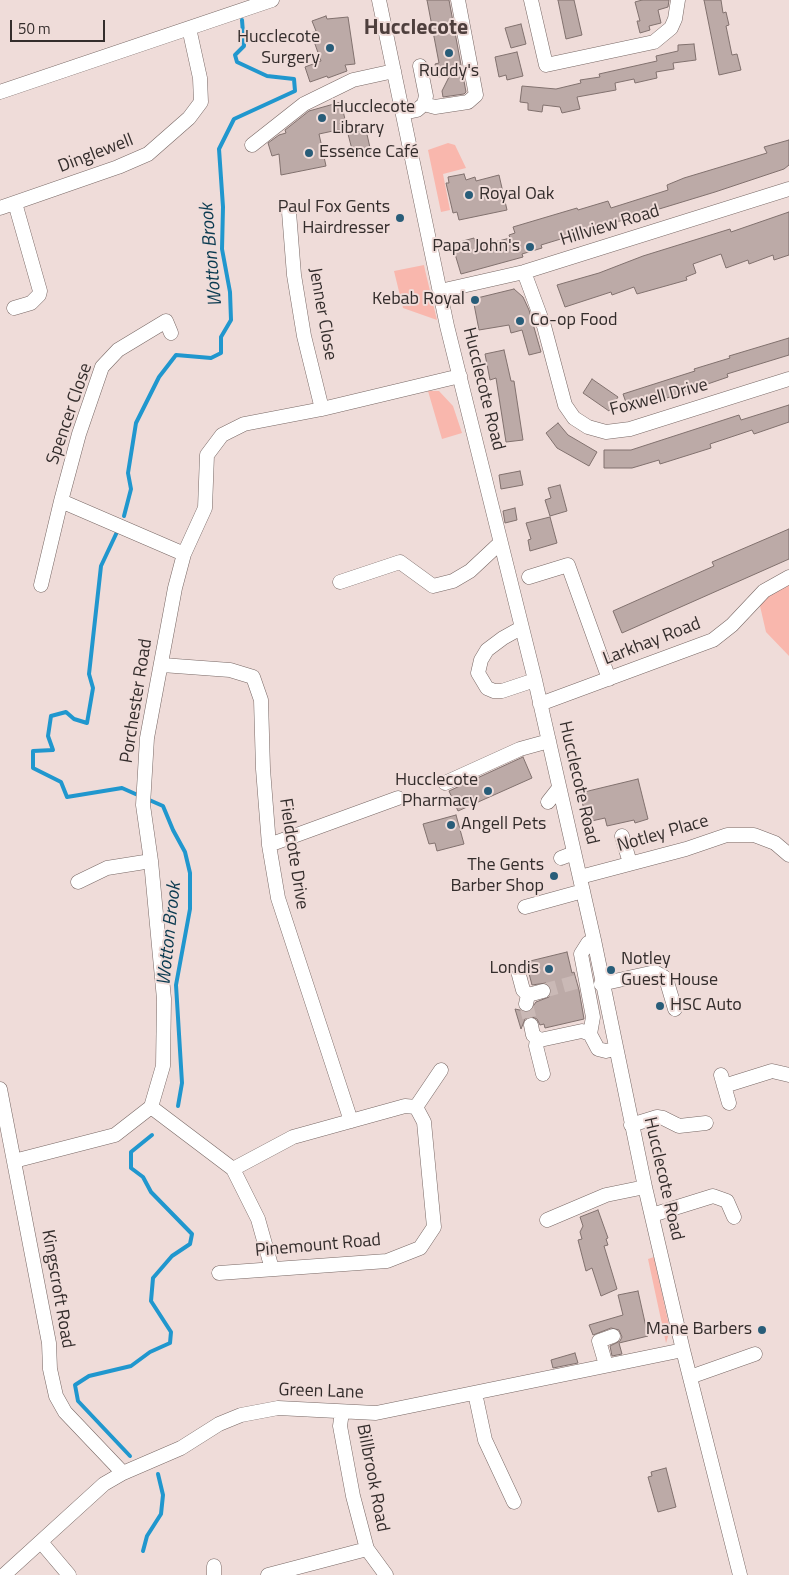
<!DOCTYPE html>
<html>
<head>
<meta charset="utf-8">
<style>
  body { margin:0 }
  #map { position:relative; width:789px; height:1575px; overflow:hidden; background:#efdcd9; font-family:"Titillium Web",sans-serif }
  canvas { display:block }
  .scale { position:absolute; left:10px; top:20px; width:95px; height:22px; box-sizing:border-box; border:2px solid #342d2c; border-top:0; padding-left:6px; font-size:15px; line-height:18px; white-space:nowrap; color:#342d2c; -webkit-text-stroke:4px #efdcd9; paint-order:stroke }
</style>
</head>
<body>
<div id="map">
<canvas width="789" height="1575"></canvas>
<div class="scale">50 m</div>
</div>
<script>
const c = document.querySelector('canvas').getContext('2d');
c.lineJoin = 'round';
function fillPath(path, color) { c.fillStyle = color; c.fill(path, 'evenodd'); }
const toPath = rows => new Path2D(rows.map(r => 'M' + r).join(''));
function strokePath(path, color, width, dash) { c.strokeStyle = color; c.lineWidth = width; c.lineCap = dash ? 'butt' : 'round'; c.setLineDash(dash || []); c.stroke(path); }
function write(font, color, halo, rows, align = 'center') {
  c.font = font + ' "Titillium Web",sans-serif'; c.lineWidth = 4; c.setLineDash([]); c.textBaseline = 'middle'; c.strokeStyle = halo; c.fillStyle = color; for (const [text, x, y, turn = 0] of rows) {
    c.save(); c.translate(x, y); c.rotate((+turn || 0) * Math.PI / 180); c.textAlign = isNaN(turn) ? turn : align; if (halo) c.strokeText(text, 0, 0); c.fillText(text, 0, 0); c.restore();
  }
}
fillPath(toPath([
  [448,143,455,145,466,168,443,174,450,210,441,212,428,150],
  [424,265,425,270,437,320,403,308,394,271],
  [439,391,453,406,462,433,442,439,428,391],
  [789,583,789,656,766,632,760,606,762,600],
  [654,1257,670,1330,666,1343,648,1259]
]), '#f9b7ad');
strokePath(toPath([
  [124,516,131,489,128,473,136,423,159,377,176,355,211,358,221,353,221,337,231,320,230,292,222,249,223,207,219,149,234,119,295,91,294,79,267,76,237,62,235,55,244,46,242,20],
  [117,532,101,566,89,674,93,688,87,723,74,719,66,712,51,716,48,736,53,750,33,751,33,768,61,782,67,797,122,788,140,796],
  [147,799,163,806,173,830,185,852,190,873,190,909,176,985,182,1083,178,1106],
  [130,1456,78,1401,75,1385,89,1376,131,1366,150,1352,170,1343,171,1332,151,1301,153,1278,172,1256,190,1244,192,1234,151,1192,143,1177,131,1168,131,1152,152,1135],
  [143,1551,147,1536,161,1514,163,1495,158,1474]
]), '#2097ce', 4);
const building = toPath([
  [427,0,449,0,466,92,464,94,443,97,442,91,450,75,438,77,435,64,439,63,427,0],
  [558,0,574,0,582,35,566,39,558,0],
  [642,0,669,0,668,7,658,10,661,23,649,26,650,30,640,33,637,21,640,21,635,2,642,0],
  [704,0,721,0,723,13,726,12,729,25,726,26,732,55,737,54,741,70,719,75,704,0],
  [326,16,327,19,348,17,355,64,345,65,347,71,328,78,327,76,310,82,305,67,321,61,311,33,316,31,312,21,326,16],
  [521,24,526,44,511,48,505,28,521,24],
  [694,44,696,60,673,63,674,69,656,72,657,78,635,83,634,79,615,83,616,90,577,97,580,109,562,113,560,107,543,105,542,112,528,110,528,103,520,102,522,86,556,89,581,83,580,80,600,77,599,74,657,61,656,56,678,51,678,45,694,44],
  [517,52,523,76,507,80,506,75,499,77,495,57,517,52],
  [341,102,347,128,319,134,326,166,281,175,279,154,272,156,268,143,279,135,286,133,285,130,309,111,341,102],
  [366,130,371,152,354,157,348,134,366,130],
  [789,140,789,165,784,169,715,192,541,245,542,248,522,254,523,257,461,274,452,244,474,238,476,247,510,238,509,235,515,233,513,227,577,208,578,210,608,201,611,208,668,190,667,185,684,178,767,153,764,147,789,140],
  [464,174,466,180,475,177,476,181,499,175,507,210,459,220,457,212,453,213,446,183,449,183,448,177,464,174],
  [789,212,789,255,774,260,773,255,749,264,748,260,726,268,721,254,693,264,696,273,686,277,687,280,637,294,634,287,612,295,611,292,565,307,557,285,599,273,643,256,730,229,731,232,789,212],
  [514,289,523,297,529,310,541,352,529,355,522,330,511,333,509,325,479,330,473,299,514,289],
  [789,338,789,355,727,374,728,377,629,411,623,394,695,371,694,369,730,358,729,356,789,338],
  [504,350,511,381,514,381,523,440,506,442,496,378,490,380,485,354,504,350],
  [592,379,618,397,609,411,583,393,592,379],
  [789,405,789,422,754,434,752,430,710,444,711,448,660,464,659,460,632,468,604,468,604,450,631,450,739,415,741,420,789,405],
  [558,423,568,435,597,452,589,466,557,448,546,433,558,423],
  [520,471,523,485,501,489,499,475,520,471],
  [560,485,567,511,550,516,545,500,551,498,548,488,560,485],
  [515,508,517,520,505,523,503,511,515,508],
  [550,517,557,543,530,551,528,540,531,539,526,523,550,517],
  [789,529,789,559,622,633,613,611,714,566,712,562,789,529],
  [523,757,532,778,458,811,449,791,523,757],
  [638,779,648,819,635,823,634,820,607,826,605,818,587,822,580,793,638,779],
  [456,815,464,844,437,851,435,843,429,844,423,824,456,815],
  [567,952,572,973,574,972,579,990,584,1019,545,1028,544,1024,540,1025,537,1019,530,1016,525,1019,521,1029,515,1009,529,1012,536,1002,549,997,552,993,551,988,546,983,532,985,526,962,567,952],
  [598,1210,608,1238,606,1239,608,1245,604,1246,617,1289,601,1296,592,1268,586,1271,578,1240,582,1239,580,1232,583,1226,580,1217,598,1210],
  [638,1291,648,1336,619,1343,622,1354,612,1356,610,1346,620,1341,622,1337,619,1330,611,1328,593,1335,589,1325,623,1315,618,1295,638,1291],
  [575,1353,578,1363,553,1368,551,1360,575,1353],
  [666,1468,676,1507,658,1512,648,1477,652,1476,651,1472,666,1468]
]);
fillPath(building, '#bcaaa7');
strokePath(building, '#81716e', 1);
strokePath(toPath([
  [543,991,576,982],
  [526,1004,531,1025]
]), '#cab9b6', 14, [14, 7]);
const minor = toPath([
  [379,0,447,326,535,680,594,940,645,1187,683,1350,740,1575],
  [531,0,546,65,654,42,671,28,675,19,678,0],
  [420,66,426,96,424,104],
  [0,92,272,0],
  [403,113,417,110,424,104,435,107,468,102,476,95,458,0],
  [252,145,304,104,353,80,394,71],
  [0,208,118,167,148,154,189,118,201,102,200,78,189,28],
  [289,212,294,275,304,336,322,409],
  [524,272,544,326,565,405,574,418,588,427,606,432,630,429,789,379],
  [440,291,524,272,789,189],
  [14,308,31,303,39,295,40,291,15,203],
  [171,333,166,321,118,350,102,367,79,434,61,501,184,554],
  [529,577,568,565,609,679],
  [340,582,400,562,433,586,453,581,470,571,500,543],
  [41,585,61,501],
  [521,628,503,638,487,650,481,660,478,673,487,688,494,691,502,691,535,680],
  [162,665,230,670,253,677,261,700,263,769,269,845,278,898,351,1121],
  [540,704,713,640,732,625,764,591,789,577],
  [445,783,520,749,549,741],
  [548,802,559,788],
  [622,836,630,863],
  [269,845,398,798],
  [561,858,574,853],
  [580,877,686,849,727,835,754,835,775,843,789,855],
  [78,882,107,868,151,861],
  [525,907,583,891],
  [594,940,588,943,581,954,593,1017,590,1034,598,1049,606,1051,615,1049],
  [519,975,523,990,528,995],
  [601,984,655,972,664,977,667,982,675,1009],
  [526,1004,528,995,543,991],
  [531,1025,533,1035,540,1040,582,1031,590,1034],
  [537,1039,536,1046,543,1074],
  [721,1075,729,1103],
  [724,1086,772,1071,789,1075],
  [0,1089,49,1343,50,1369,56,1396,65,1412,123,1473],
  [151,1107,233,1169,258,1219,272,1269],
  [416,1107,441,1070],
  [631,1125,657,1117,663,1118,679,1126,706,1123],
  [14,1161,115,1135,151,1107,163,1066,164,999,151,861,143,805,147,738,175,588,184,554,205,508,207,455,222,435,244,424,322,409,460,376],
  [652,1215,713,1196,727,1201,734,1217],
  [547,1220,606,1195,645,1187],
  [219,1273,387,1261,420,1248,434,1227,424,1122,416,1107,405,1106,293,1137,233,1169],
  [606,1365,599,1341,613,1336],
  [690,1377,755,1354],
  [475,1393,485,1440,514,1502],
  [342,1412,340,1426,353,1496,367,1549,386,1575],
  [41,1542,69,1575],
  [214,1566,214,1575],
  [4,1575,104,1484,123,1473,181,1448,219,1424,241,1415,278,1408,376,1413,683,1350],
  [268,1575,367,1549]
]);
strokePath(minor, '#786865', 15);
strokePath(minor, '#fff', 14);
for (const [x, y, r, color] of [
  [330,48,5,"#285d79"],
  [449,53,5,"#285d79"],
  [322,118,5,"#285d79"],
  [309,153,5,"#285d79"],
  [469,195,5,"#285d79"],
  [400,218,5,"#285d79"],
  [530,247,5,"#285d79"],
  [475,300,5,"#285d79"],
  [520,321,5,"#285d79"],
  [488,791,5,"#285d79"],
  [451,825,5,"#285d79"],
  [554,876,5,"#285d79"],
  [549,969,5,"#285d79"],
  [611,970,5,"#285d79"],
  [660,1006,5,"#285d79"],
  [762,1330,5,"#285d79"]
]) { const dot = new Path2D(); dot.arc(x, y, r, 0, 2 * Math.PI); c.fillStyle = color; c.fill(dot); strokePath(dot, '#efdcd9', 2); }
write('18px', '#342d2c', '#efdcd9', [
  ["Hucclecote",320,38],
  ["Surgery",320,59],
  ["Ruddy's",449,72,"center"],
  ["Hucclecote",332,108,"left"],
  ["Library",332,129,"left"],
  ["Essence Café",319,153,"left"],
  ["Royal Oak",479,195,"left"],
  ["Paul Fox Gents",390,208],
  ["Hairdresser",390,229],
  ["Papa John's",520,247],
  ["Kebab Royal",465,300],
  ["Co-op Food",530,321,"left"],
  ["Hucclecote",478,781],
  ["Pharmacy",478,802],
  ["Angell Pets",461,825,"left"],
  ["The Gents",544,866],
  ["Barber Shop",544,887],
  ["Notley",621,960,"left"],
  ["Guest House",621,981,"left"],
  ["Londis",539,969],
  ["HSC Auto",670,1006,"left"],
  ["Mane Barbers",752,1330]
], 'right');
write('18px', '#342d2c', '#efdcd9', [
  ["Dinglewell",96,154,-21],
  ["Hillview Road",610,226,-17],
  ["Jenner Close",322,314,80],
  ["Hucclecote Road",483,389,76],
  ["Foxwell Drive",659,398,-15],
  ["Spencer Close",70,414,-71],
  ["Larkhay Road",652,642,-21],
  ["Porchester Road",137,701,-81],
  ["Hucclecote Road",578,783,77],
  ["Notley Place",663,834,-16],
  ["Fieldcote Drive",293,854,81],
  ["Hucclecote Road",663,1179,77],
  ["Pinemount Road",318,1246,-5],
  ["Kingscroft Road",57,1289,80],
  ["Green Lane",321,1392,2],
  ["Billbrook Road",372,1478,79]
]);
write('italic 19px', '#0a3a50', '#efdcd9', [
  ["Wotton Brook",212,255,-95],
  ["Wotton Brook",170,934,-84]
]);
write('bold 22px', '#4e3f3d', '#efdcd9', [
  ["Hucclecote",416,29]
]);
</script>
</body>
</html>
